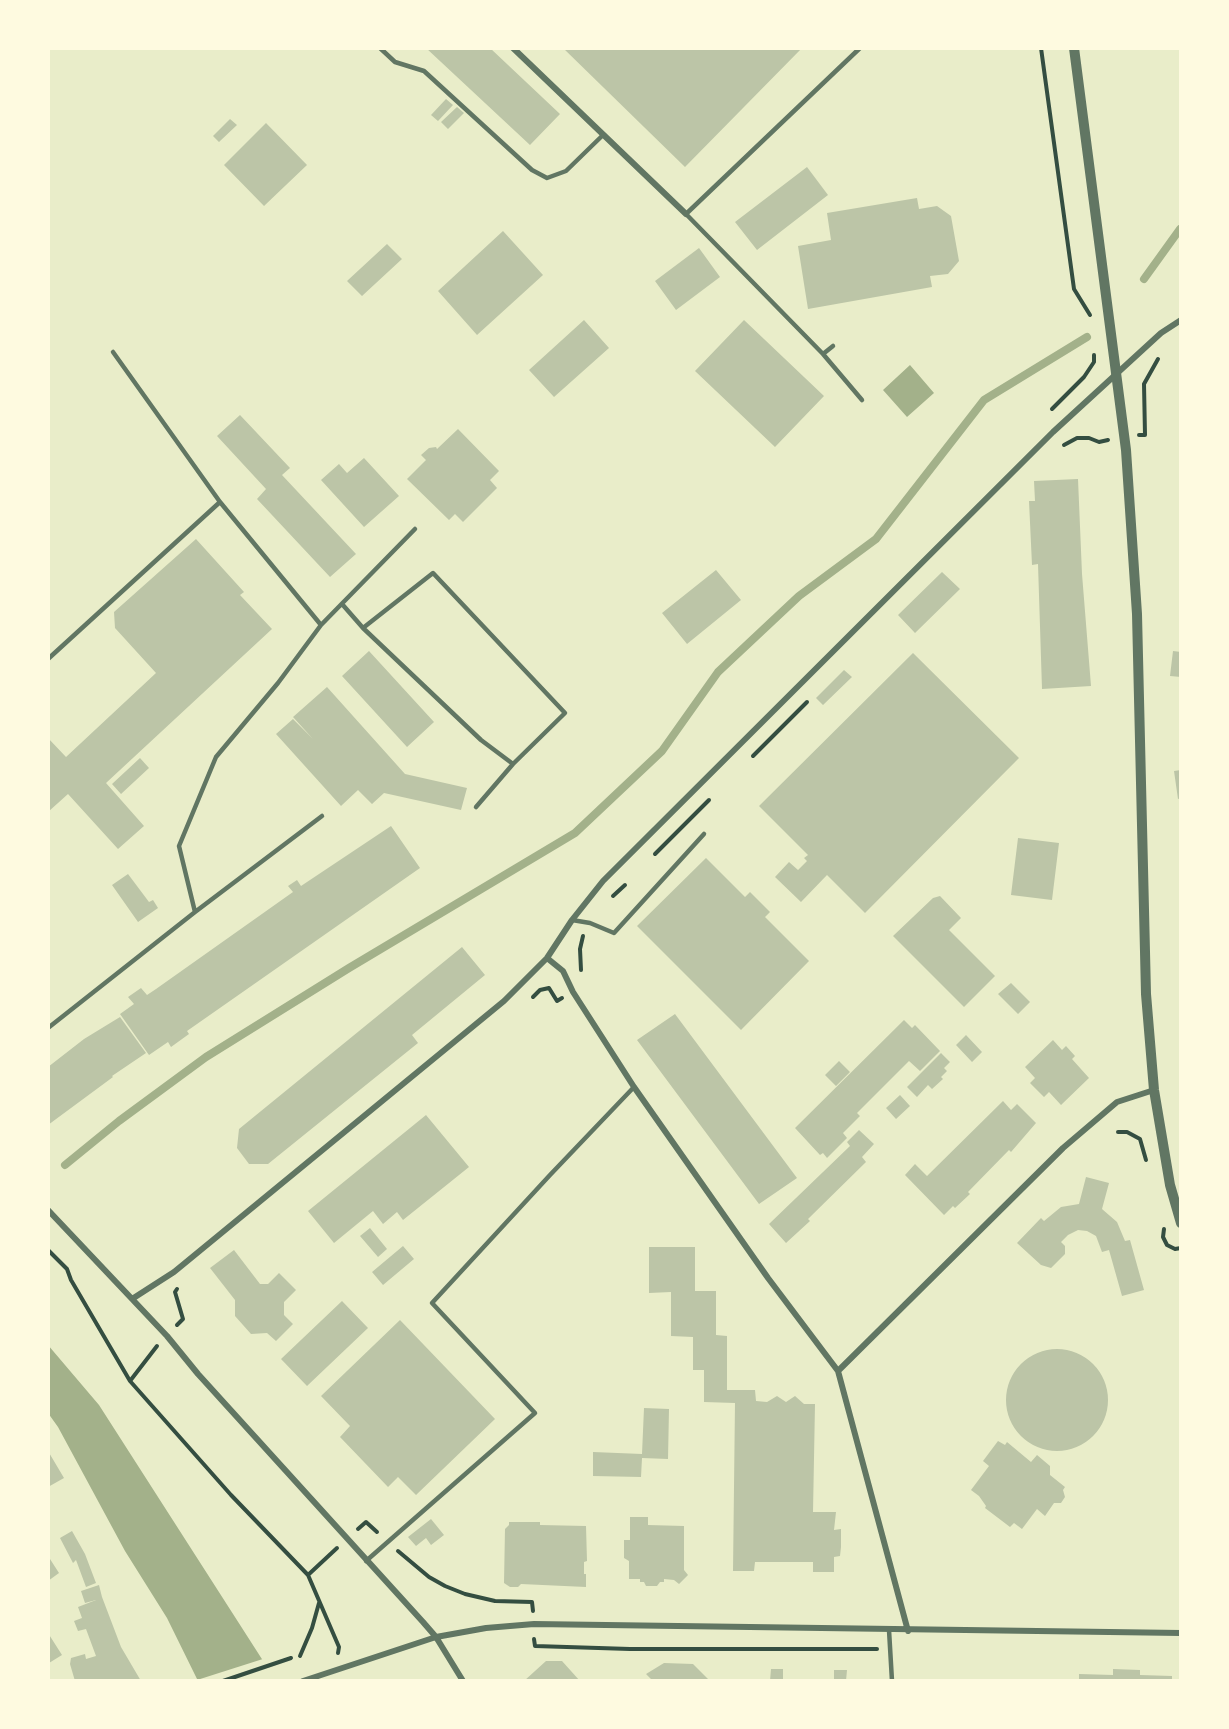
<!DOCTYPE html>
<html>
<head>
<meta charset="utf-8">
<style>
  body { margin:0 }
  #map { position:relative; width:1229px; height:1729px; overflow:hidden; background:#e9edc9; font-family:Inter,sans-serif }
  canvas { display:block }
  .frame { position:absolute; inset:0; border:50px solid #fefae0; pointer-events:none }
</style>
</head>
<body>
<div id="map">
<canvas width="1229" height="1729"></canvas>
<div class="frame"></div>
</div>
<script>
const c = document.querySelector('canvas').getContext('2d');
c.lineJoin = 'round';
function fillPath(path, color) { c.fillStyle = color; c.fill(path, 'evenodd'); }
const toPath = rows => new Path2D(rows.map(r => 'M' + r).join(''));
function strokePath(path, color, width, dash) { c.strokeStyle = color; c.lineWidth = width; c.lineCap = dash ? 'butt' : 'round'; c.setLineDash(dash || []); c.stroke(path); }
fillPath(toPath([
  [910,365,934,393,907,417,883,390],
  [48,1345,99,1405,276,1681,198,1681,167,1618,125,1551,58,1427,48,1413]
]), '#a3b18a');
fillPath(toPath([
  [266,1658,279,1681,195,1681,197,1680]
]), '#e9edc9');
strokePath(toPath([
  [1144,279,1180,229],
  [65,1165,119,1121,206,1057,349,968,575,833,662,751,718,672,799,596,876,539,984,400,1087,337]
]), '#a3b18a', 8);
fillPath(toPath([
  [426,48,490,48,560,114,530,145],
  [563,48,802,48,685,167],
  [446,99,453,105,438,121,431,115],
  [457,107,464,113,448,129,441,122],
  [230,119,237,125,219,142,213,136],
  [266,123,307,165,264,206,224,165],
  [807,167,828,195,757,250,735,222],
  [917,198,919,209,937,206,951,216,959,261,948,274,930,276,932,287,808,309,798,246,831,240,827,213],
  [503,231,543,275,477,335,438,291],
  [387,244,402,259,362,296,347,281],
  [699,248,720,277,676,310,655,281],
  [584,320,609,348,554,397,529,370],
  [744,320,824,396,775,447,695,371],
  [240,415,290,468,282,475,356,554,330,577,257,499,266,489,217,436],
  [458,429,499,471,490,480,497,488,463,522,455,514,449,520,407,479,426,460,421,455,429,448,436,447,437,449],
  [364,458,399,496,364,527,321,480,339,464,347,473],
  [1078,479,1082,574,1091,686,1042,689,1038,564,1032,565,1029,501,1035,501,1034,481],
  [196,539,244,592,240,595,272,629,106,783,144,826,118,849,68,794,48,812,48,738,66,757,156,673,115,628,114,612],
  [716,570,741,600,687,644,662,613],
  [942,572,960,589,915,633,898,615],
  [369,651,434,722,407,747,342,676],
  [1173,651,1181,652,1181,677,1170,676],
  [913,653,1019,758,865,913,827,875,801,902,775,877,789,862,798,870,807,861,804,858,808,855,759,806],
  [844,670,852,677,823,705,816,698],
  [327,687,405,774,467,788,461,810,384,793,372,804,358,790,341,806,276,734,293,719,313,739,293,717],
  [140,758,149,768,121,794,112,784],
  [1181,770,1181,798,1178,799,1174,771],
  [391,826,420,868,187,1031,189,1034,171,1047,168,1042,149,1055,120,1014,134,1004,128,997,141,988,147,995,156,989,293,892,288,886,297,880,301,886],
  [1018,838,1059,843,1052,900,1011,895],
  [706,858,745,897,750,892,770,912,765,917,809,961,741,1030,637,926],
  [128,874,149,902,153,900,158,908,138,922,112,885],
  [940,896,961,918,949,930,995,976,964,1007,893,936,933,898],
  [462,947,485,975,412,1035,418,1043,268,1164,249,1164,237,1148,239,1129],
  [1011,983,1030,1002,1018,1014,998,994],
  [675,1014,797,1178,759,1204,637,1040],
  [120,1017,146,1053,112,1076,113,1077,48,1125,48,1067,84,1039],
  [904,1020,912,1028,915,1025,940,1051,920,1071,909,1061,857,1113,860,1116,843,1133,847,1138,827,1158,823,1153,820,1155,795,1128],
  [966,1035,982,1052,972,1062,956,1045],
  [1053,1040,1062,1050,1066,1046,1075,1056,1072,1059,1089,1078,1061,1105,1049,1092,1044,1097,1030,1083,1035,1078,1025,1067],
  [941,1053,950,1062,944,1068,947,1071,941,1077,943,1079,932,1089,928,1085,917,1097,907,1087],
  [839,1061,850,1072,836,1086,825,1075],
  [900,1095,910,1106,896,1119,886,1108],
  [1003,1101,1011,1110,1017,1104,1036,1123,1011,1152,1009,1150,968,1192,970,1194,955,1208,953,1206,944,1215,905,1175,915,1164,927,1176],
  [426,1115,469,1167,403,1220,397,1212,383,1224,373,1211,334,1243,308,1211],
  [859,1130,874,1144,862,1157,866,1162,808,1219,810,1221,786,1243,769,1224,850,1146,847,1142],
  [1086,1177,1109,1183,1102,1209,1117,1222,1125,1241,1130,1240,1144,1290,1122,1296,1109,1250,1102,1252,1096,1236,1087,1231,1078,1230,1068,1235,1061,1242,1065,1246,1065,1254,1051,1268,1041,1265,1017,1243,1041,1218,1044,1221,1061,1207,1079,1204],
  [370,1228,387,1249,378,1257,360,1236],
  [403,1246,414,1259,383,1285,372,1272],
  [649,1247,695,1247,695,1291,716,1291,716,1335,727,1336,727,1390,755,1390,756,1401,767,1402,777,1396,786,1402,795,1396,804,1404,815,1404,813,1512,836,1512,834,1530,841,1529,841,1547,840,1556,834,1557,834,1572,813,1572,813,1562,755,1562,754,1571,733,1571,735,1403,704,1402,704,1370,693,1370,693,1337,671,1336,671,1292,649,1293],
  [234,1250,260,1284,268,1284,279,1273,296,1290,284,1302,284,1315,293,1324,276,1341,267,1333,251,1334,235,1316,235,1300,210,1268],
  [342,1301,368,1328,307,1386,281,1359],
  [400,1320,495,1419,416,1495,398,1477,388,1487,340,1437,350,1426,321,1396],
  '1006 1400a51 51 0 1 1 102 0a51 51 0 1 1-102 0Z',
  [644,1408,669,1409,668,1459,642,1458,641,1477,593,1476,593,1452,642,1454],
  [998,1441,1005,1445,1007,1442,1031,1462,1037,1455,1050,1466,1050,1475,1065,1487,1063,1490,1065,1497,1061,1503,1054,1503,1045,1516,1037,1509,1022,1529,1014,1523,1010,1527,985,1508,986,1506,979,1496,971,1490,989,1466,983,1461],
  [48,1451,64,1478,48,1487],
  [630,1517,648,1517,648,1525,684,1526,684,1570,688,1575,679,1584,674,1580,664,1579,664,1582,660,1582,657,1586,646,1586,644,1582,640,1582,640,1579,629,1579,629,1561,624,1558,624,1540,630,1540],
  [431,1519,444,1535,431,1545,426,1538,416,1546,408,1537],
  [509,1522,540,1522,540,1525,586,1526,587,1561,584,1562,584,1574,586,1574,586,1587,521,1584,518,1587,510,1587,504,1583,505,1529,509,1525],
  [72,1531,85,1554,96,1583,86,1587,76,1560,73,1563,60,1538],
  [50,1559,59,1573,48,1581,48,1561],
  [99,1585,102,1597,121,1647,141,1681,75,1681,70,1664,71,1658,85,1654,86,1659,96,1656,86,1629,78,1631,74,1621,82,1618,78,1607,96,1600,85,1603,81,1591],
  [48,1633,62,1655,49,1663,48,1662],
  [546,1661,562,1661,580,1681,524,1681],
  [664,1663,693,1664,710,1681,653,1681,646,1674],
  [771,1669,783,1669,783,1681,770,1681],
  [1113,1669,1140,1670,1140,1675,1172,1676,1172,1681,1079,1681,1079,1674,1113,1675],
  [834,1670,847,1670,846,1681,834,1681]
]), '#bcc5a7');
strokePath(toPath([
  [1041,48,1074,289,1090,315],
  [1052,409,1084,377,1094,362,1094,355],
  [1139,435,1145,435,1144,384,1158,359],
  [1064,445,1077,438,1089,438,1099,442,1108,440],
  [753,756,807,702],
  [655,854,709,800],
  [613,896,625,885],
  [581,970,580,949,583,936],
  [533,997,540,990,549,988,557,1001,562,998],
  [1118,1132,1127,1132,1140,1139,1146,1160],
  [1164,1229,1163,1237,1167,1245,1175,1249,1181,1248],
  [48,1250,67,1269,71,1280,130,1381,231,1495,308,1575,339,1647,338,1653],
  [177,1325,183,1319,175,1292,177,1289],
  [130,1381,157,1346],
  [358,1529,366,1522,377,1532],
  [398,1551,429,1577,445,1586,465,1594,495,1601,532,1602,533,1611],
  [308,1575,337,1548],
  [534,1639,535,1646,630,1649,877,1649],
  [300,1656,312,1628,319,1603],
  [223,1681,291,1658]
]), '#344e41', 4);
strokePath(toPath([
  [380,48,395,62,424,71,532,170,547,178,566,171,603,135],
  [860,48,686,214,823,354,862,400],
  [113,352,220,502,321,625],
  [823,354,833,346],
  [342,604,363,628,481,740,513,764,565,713,433,573,363,628],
  [48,659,220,502],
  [476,807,513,764],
  [195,912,179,846,216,757,278,683,321,625,415,529],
  [572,920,590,923,614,933,704,834],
  [48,1028,195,912,322,816],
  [366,1561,535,1413,432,1303,550,1175,634,1087],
  [889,1630,892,1681]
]), '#617663', 4.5);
strokePath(toPath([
  [513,48,686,214],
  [547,958,563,971,573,992,634,1087,768,1278,838,1371],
  [48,1210,167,1336,198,1374,423,1622,436,1637,463,1681],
  [132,1299,174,1272,504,1001,547,958,572,920,603,881,1053,432,1161,333,1181,320],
  [908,1631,838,1371,1063,1148,1117,1102,1154,1090],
  [303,1681,436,1637,486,1628,534,1624,1181,1633]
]), '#617663', 6);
strokePath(toPath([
  [1074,48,1126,450,1137,614,1146,994,1154,1090,1170,1185,1181,1223]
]), '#617663', 10);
</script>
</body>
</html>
